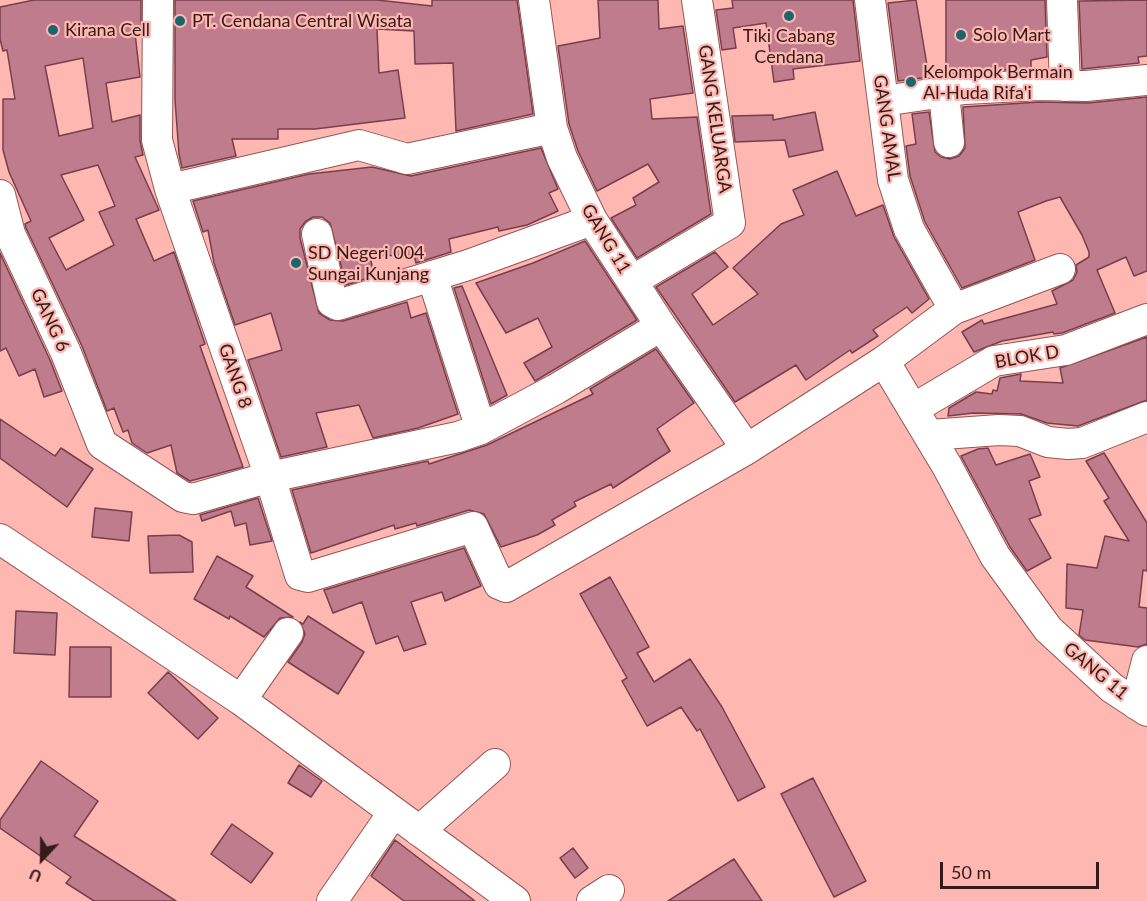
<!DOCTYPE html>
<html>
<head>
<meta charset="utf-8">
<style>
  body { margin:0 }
  #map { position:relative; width:1147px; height:901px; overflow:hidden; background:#feb7b1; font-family:Lato,sans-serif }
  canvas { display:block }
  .north { position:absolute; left:12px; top:829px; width:60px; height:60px; -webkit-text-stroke:4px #feb7b1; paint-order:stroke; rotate:202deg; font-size:16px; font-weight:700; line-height:24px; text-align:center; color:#341a18 }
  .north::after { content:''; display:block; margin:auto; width:21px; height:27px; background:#341a18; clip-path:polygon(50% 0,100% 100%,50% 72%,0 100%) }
  .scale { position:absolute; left:940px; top:862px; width:159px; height:27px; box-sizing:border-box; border:3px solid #341a18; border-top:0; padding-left:8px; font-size:18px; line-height:21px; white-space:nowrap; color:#341a18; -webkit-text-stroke:4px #feb7b1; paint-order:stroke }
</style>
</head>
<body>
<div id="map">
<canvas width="1147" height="901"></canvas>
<div class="north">U</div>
<div class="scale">50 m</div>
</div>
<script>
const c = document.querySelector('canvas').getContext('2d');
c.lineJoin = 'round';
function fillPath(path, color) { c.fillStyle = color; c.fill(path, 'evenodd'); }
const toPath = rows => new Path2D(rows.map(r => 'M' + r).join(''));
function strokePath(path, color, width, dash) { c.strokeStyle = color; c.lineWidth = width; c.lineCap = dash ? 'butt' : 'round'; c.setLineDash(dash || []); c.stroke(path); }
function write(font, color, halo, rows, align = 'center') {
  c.font = font + ' Lato,sans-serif'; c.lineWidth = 4.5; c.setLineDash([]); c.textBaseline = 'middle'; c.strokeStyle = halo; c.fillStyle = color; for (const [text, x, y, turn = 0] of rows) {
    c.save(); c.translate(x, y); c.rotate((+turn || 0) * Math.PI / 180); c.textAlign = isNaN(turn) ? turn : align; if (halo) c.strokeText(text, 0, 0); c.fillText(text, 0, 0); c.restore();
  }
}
const building = toPath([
  [34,0,141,0,141,33,135,33,140,77,106,83,112,122,140,115,140,140,143,155,135,157,159,210,136,219,154,261,174,252,205,344,200,346,243,467,190,481,177,473,171,445,147,453,132,443,128,430,123,432,114,408,107,411,82,346,26,228,25,224,31,221,9,172,3,150,3,99,15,99,7,50,3,51,0,39,0,7,34,0],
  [83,58,93,128,59,136,45,66,83,58],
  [98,165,115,206,99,212,114,245,66,270,49,238,84,220,61,175,98,165],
  [175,0,377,0,432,6,432,0,517,0,533,114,456,131,453,63,415,64,414,31,377,29,379,73,398,70,405,118,315,129,278,129,278,139,232,139,236,156,182,168,179,154,175,100,175,0],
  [598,0,658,0,659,29,683,26,693,93,650,99,652,119,697,117,711,214,637,258,611,218,636,205,633,198,659,182,648,164,597,191,578,151,569,124,558,46,600,38,598,0],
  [732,0,853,0,860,61,793,69,794,79,774,82,766,23,733,28,736,48,722,50,716,10,733,8,732,0],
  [916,0,929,77,898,81,888,3,916,0],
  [946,0,1045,0,1047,57,1031,60,1031,68,946,74,946,0],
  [1147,0,1147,56,1138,57,1139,63,1082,69,1079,1,1147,0],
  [1147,97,1147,271,1134,276,1126,257,1097,270,1115,313,1062,333,1054,334,1053,332,1002,341,974,352,962,332,982,320,984,324,1057,304,1052,291,1073,280,1077,272,1076,265,1089,257,1089,252,1082,235,1060,197,1046,201,1018,212,1035,260,962,288,925,222,910,176,906,146,916,144,912,114,929,112,935,152,941,157,950,159,959,156,965,148,963,107,1039,102,1088,103,1147,97],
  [815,112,823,150,789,157,785,140,735,142,732,116,773,115,773,120,815,112],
  [541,148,558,189,549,193,558,211,527,225,499,231,498,227,449,239,451,252,416,263,414,255,370,256,374,276,346,285,330,223,322,217,313,217,305,222,300,229,300,238,319,313,330,320,343,321,407,302,411,318,426,313,458,414,418,428,373,438,359,405,316,413,327,447,281,457,248,360,282,350,271,313,235,325,214,263,208,230,203,232,193,201,309,174,372,167,411,176,541,148],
  [837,171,856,216,883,205,894,237,929,299,912,313,907,307,873,330,878,336,852,353,850,350,806,380,796,365,735,402,656,287,715,252,728,267,692,294,713,325,758,294,733,268,781,224,804,215,793,190,837,171],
  [585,241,637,320,535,381,524,363,552,347,538,318,506,333,476,283,533,263,585,241],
  [0,253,50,360,62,391,44,397,35,369,19,376,6,348,0,351,0,253],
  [462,286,507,395,491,404,454,288,462,286],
  [1147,337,1147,400,1078,426,1047,423,1021,414,973,413,948,416,949,408,976,392,992,394,993,390,997,391,1000,378,1021,374,1020,381,1063,383,1060,368,1147,337],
  [656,349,694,403,657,429,670,451,613,488,611,484,574,502,576,506,552,520,555,525,537,535,501,547,484,514,469,510,417,526,416,523,395,529,394,525,311,553,292,490,428,461,429,464,487,445,593,394,590,389,656,349],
  [0,419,55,456,61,448,93,469,67,507,0,458,0,419],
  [988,448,996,465,1030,454,1040,477,1029,481,1041,515,1029,519,1051,558,1027,571,1010,547,961,456,978,449,988,448],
  [1104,453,1147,523,1147,571,1143,570,1139,607,1147,608,1147,644,1138,647,1085,640,1079,635,1083,610,1066,608,1067,564,1097,568,1105,536,1129,541,1104,501,1109,498,1086,461,1104,453],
  [258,498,272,541,250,545,246,523,235,526,231,511,202,521,200,515,258,498],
  [95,508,132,512,129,541,92,537,95,508],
  [179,535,192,542,193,572,150,573,148,536,179,535],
  [464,548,481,586,445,601,442,592,411,602,426,644,404,651,398,636,376,644,362,602,333,613,324,590,464,548],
  [217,556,253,576,246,587,293,617,280,618,264,637,230,616,229,619,194,599,217,556],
  [610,577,649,647,637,653,654,682,690,659,722,707,765,787,738,801,700,729,697,731,681,707,647,726,622,681,627,678,580,594,610,577],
  [16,611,57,613,55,655,14,653,16,611],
  [308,616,364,652,338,694,288,662,302,642,305,634,300,622,303,624,308,616],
  [70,647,111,647,111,697,69,697,70,647],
  [168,672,218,718,198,739,148,693,168,672],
  [41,761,98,801,74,836,176,901,94,901,66,883,71,877,0,828,0,820,41,761],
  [299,765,322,781,311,797,288,783,299,765],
  [813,778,866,881,834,897,781,794,813,778],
  [232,824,273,853,251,883,211,854,232,824],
  [395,840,475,901,404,901,371,876,395,840],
  [573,848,588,868,575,878,560,858,573,848],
  [734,859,762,901,668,901,734,859]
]);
fillPath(building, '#be7c8c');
strokePath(building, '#793e4d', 1.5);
const minor = toPath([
  [158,0,157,140,170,189,270,477,300,575,308,577,473,527,499,584,506,587,747,449,884,361,947,466,995,556,1048,629,1112,688,1147,711],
  [534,0,552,128,562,158,592,220,661,326,747,449],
  [870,0,893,180,909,229,954,309,1060,269],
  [1062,0,1065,86],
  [944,93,949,142],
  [883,101,965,89,1039,85,1086,86,1147,80],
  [170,189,359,145,407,159,552,128],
  [0,195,10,234,66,353,102,444,183,497,193,499,270,477,458,437,481,429,556,389,661,326],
  [317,234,332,302,338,305,468,265,592,220],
  [432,276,481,429],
  [632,281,730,223,697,0],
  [884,361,954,309],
  [913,409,994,361,1066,350,1147,319],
  [929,435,999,430,1020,431,1048,442,1068,444,1082,443,1147,417],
  [0,539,241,700,515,901],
  [241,700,288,633],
  [1136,704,1147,661],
  [419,831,495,764],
  [332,901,393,813],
  [592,901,609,890]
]);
strokePath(minor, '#955652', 32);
strokePath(minor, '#fff', 30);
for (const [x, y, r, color] of [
  [789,16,6,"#19666d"],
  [180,21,6,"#19666d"],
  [53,30,6,"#19666d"],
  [961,35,6,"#19666d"],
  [911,82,6,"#19666d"],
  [296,263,6,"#19666d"]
]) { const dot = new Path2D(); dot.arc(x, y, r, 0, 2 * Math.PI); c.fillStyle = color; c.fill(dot); strokePath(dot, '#feb7b1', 2); }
write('18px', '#341a18', '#feb7b1', [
  ["PT. Cendana Central Wisata",192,21],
  ["Kirana Cell",65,30],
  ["Solo Mart",973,35],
  ["Tiki Cabang",789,36,"center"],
  ["Cendana",789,57,"center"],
  ["Kelompok Bermain",923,72],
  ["Al-Huda Rifa'i",923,93],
  ["SD Negeri 004",308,253],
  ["Sungai Kunjang",308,274]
], 'left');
write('18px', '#341a18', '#feb7b1', [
  ["GANG KELUARGA",715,119,82],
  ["GANG AMAL",887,128,82],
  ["GANG 11",606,239,59],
  ["GANG 6",50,320,65],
  ["BLOK D",1027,357,-10],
  ["GANG 8",235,376,71],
  ["GANG 11",1096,671,40]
]);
</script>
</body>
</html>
